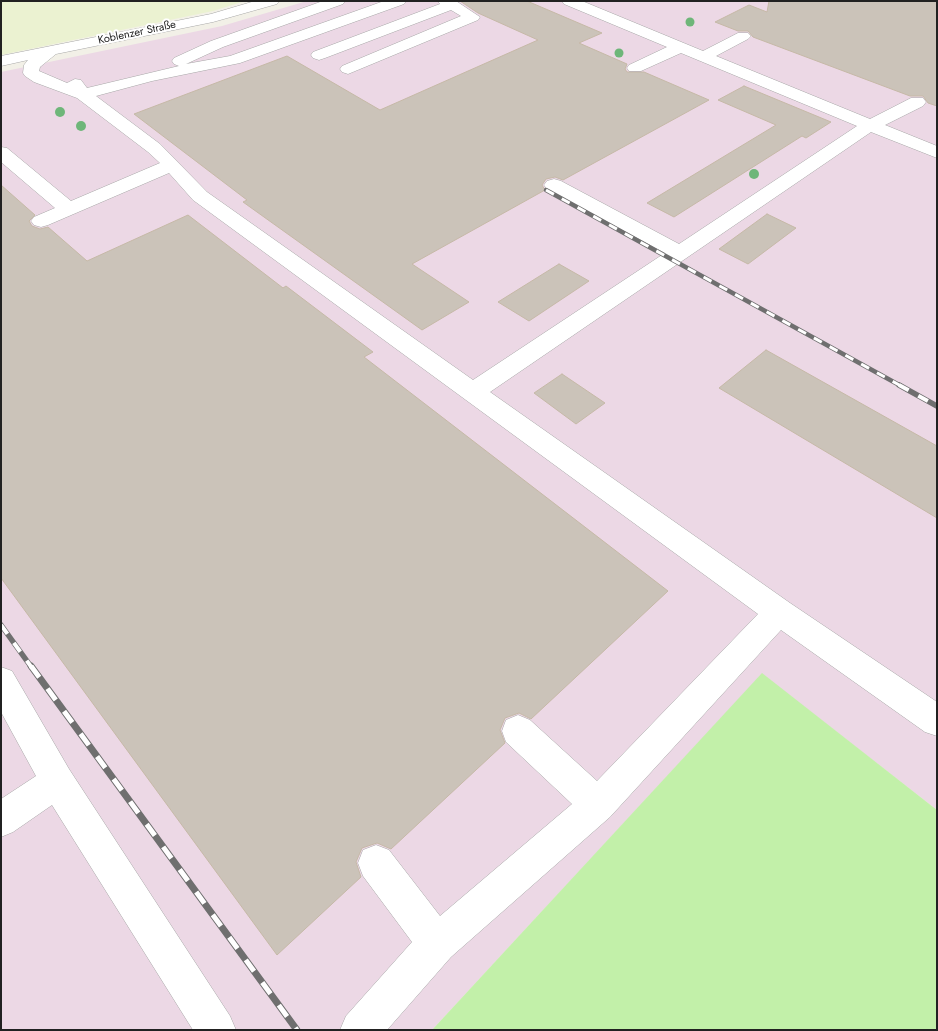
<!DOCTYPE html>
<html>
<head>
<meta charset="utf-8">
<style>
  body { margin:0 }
  #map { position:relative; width:938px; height:1031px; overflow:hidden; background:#f2f0e7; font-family:Jost,sans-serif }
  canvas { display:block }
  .frame { position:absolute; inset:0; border:2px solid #212121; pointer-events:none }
</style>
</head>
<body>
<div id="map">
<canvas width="938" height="1031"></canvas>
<div class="frame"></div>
</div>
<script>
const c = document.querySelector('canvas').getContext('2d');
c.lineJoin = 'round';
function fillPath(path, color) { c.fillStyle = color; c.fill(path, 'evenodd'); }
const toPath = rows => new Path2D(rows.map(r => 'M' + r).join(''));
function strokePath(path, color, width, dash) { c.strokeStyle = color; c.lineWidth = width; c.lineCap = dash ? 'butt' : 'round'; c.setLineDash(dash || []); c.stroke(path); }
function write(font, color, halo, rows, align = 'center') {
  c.font = font + ' Jost,sans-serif'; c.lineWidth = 4; c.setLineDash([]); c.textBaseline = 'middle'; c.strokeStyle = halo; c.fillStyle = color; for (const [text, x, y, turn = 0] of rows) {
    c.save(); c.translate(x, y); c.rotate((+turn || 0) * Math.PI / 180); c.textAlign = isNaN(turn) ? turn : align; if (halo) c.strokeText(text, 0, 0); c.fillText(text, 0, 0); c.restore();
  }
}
fillPath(toPath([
  [307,1,937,1,937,810,762,674,432,1030,1,1030,1,72,222,26]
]), '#ecd8e5');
fillPath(toPath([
  [1,1,245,1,213,11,1,55]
]), '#ebf2d1');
fillPath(toPath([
  [762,673,937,810,937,1030,432,1030]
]), '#c2f0a9');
const building = toPath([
  [460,1,527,1,602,33,579,43,627,64,625,69,627,72,644,72,709,100,563,180,555,177,546,179,542,185,545,190,412,264,469,302,422,330,243,202,247,200,134,114,287,56,380,110,538,40,478,13,460,1],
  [769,1,937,1,937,106,928,103,923,96,910,96,753,37,748,31,738,31,715,22,749,5,767,12,769,1],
  [744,86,831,122,806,138,802,136,674,217,647,203,776,125,718,100,744,86],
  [1,185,35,215,29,221,32,226,40,229,48,227,87,261,188,215,283,288,286,286,373,352,364,357,668,591,531,719,519,713,505,718,500,730,505,743,391,849,377,843,362,848,356,862,361,877,277,955,1,578,1,185],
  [767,214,796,228,748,264,719,249,767,214],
  [559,264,589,281,529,321,498,302,559,264],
  [766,350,937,446,937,518,719,388,766,350],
  [562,374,605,403,576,424,534,393,562,374]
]);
fillPath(building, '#cbc3b9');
strokePath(building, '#c6b9a7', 1);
const minor = toPath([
  [255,1,279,1,277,4,213,22,56,54,40,67,39,71,67,83,75,79,81,80,87,88,179,66,174,64,172,61,174,58,211,41,323,1,345,1,343,4,223,47,186,64,230,56,384,1,406,1,404,4,240,63,152,81,96,96,160,144,207,192,473,380,665,253,547,189,544,185,547,181,554,179,561,181,679,244,857,126,681,53,641,71,629,71,627,68,629,65,667,47,564,4,562,1,582,1,703,51,738,33,748,33,751,36,748,39,716,56,870,119,911,98,923,98,926,102,923,106,885,125,937,146,937,158,871,132,490,392,790,603,937,702,937,736,925,732,781,630,610,817,451,957,387,1030,340,1030,346,1016,412,942,363,876,358,863,363,850,376,845,389,850,440,916,572,804,506,742,502,731,506,720,518,715,530,720,597,781,758,614,193,200,169,173,48,225,41,227,34,225,31,221,34,217,55,208,1,162,1,147,7,148,71,201,160,163,148,152,77,98,34,82,25,76,23,73,24,65,28,60,1,66,1,56,211,14,255,1],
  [438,1,456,1,480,17,478,20,348,74,342,72,340,69,342,66,461,16,451,10,325,58,319,60,313,58,311,55,313,52,440,4,438,1],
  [1,667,12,671,69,769,230,1016,236,1030,193,1030,52,805,13,832,1,837,1,799,36,776,1,712,1,667]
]);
strokePath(minor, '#a8a8a8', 1);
fillPath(minor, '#fff');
const railFar2 = toPath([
  [546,190,901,386]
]);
const railFar1 = toPath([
  [899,385,937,406],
  [1,625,32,668]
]);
const rail = toPath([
  [31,666,297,1030]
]);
strokePath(railFar2, '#6f6f6f', 4.5);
strokePath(railFar1, '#6f6f6f', 5.5);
strokePath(rail, '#6f6f6f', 7);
strokePath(railFar2, '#fff', 3, [9]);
strokePath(railFar1, '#fff', 4, [11]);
strokePath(rail, '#fff', 5, [14]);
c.fillStyle = '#6eb679';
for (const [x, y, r] of [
  [690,22,4.5],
  [619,53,4.5],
  [60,112,5],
  [81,126,5],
  [754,174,5]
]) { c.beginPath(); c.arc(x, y, r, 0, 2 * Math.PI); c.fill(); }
write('11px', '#212121', '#fff', [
  ["Koblenzer Straße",137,33,-12]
]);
</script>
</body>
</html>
